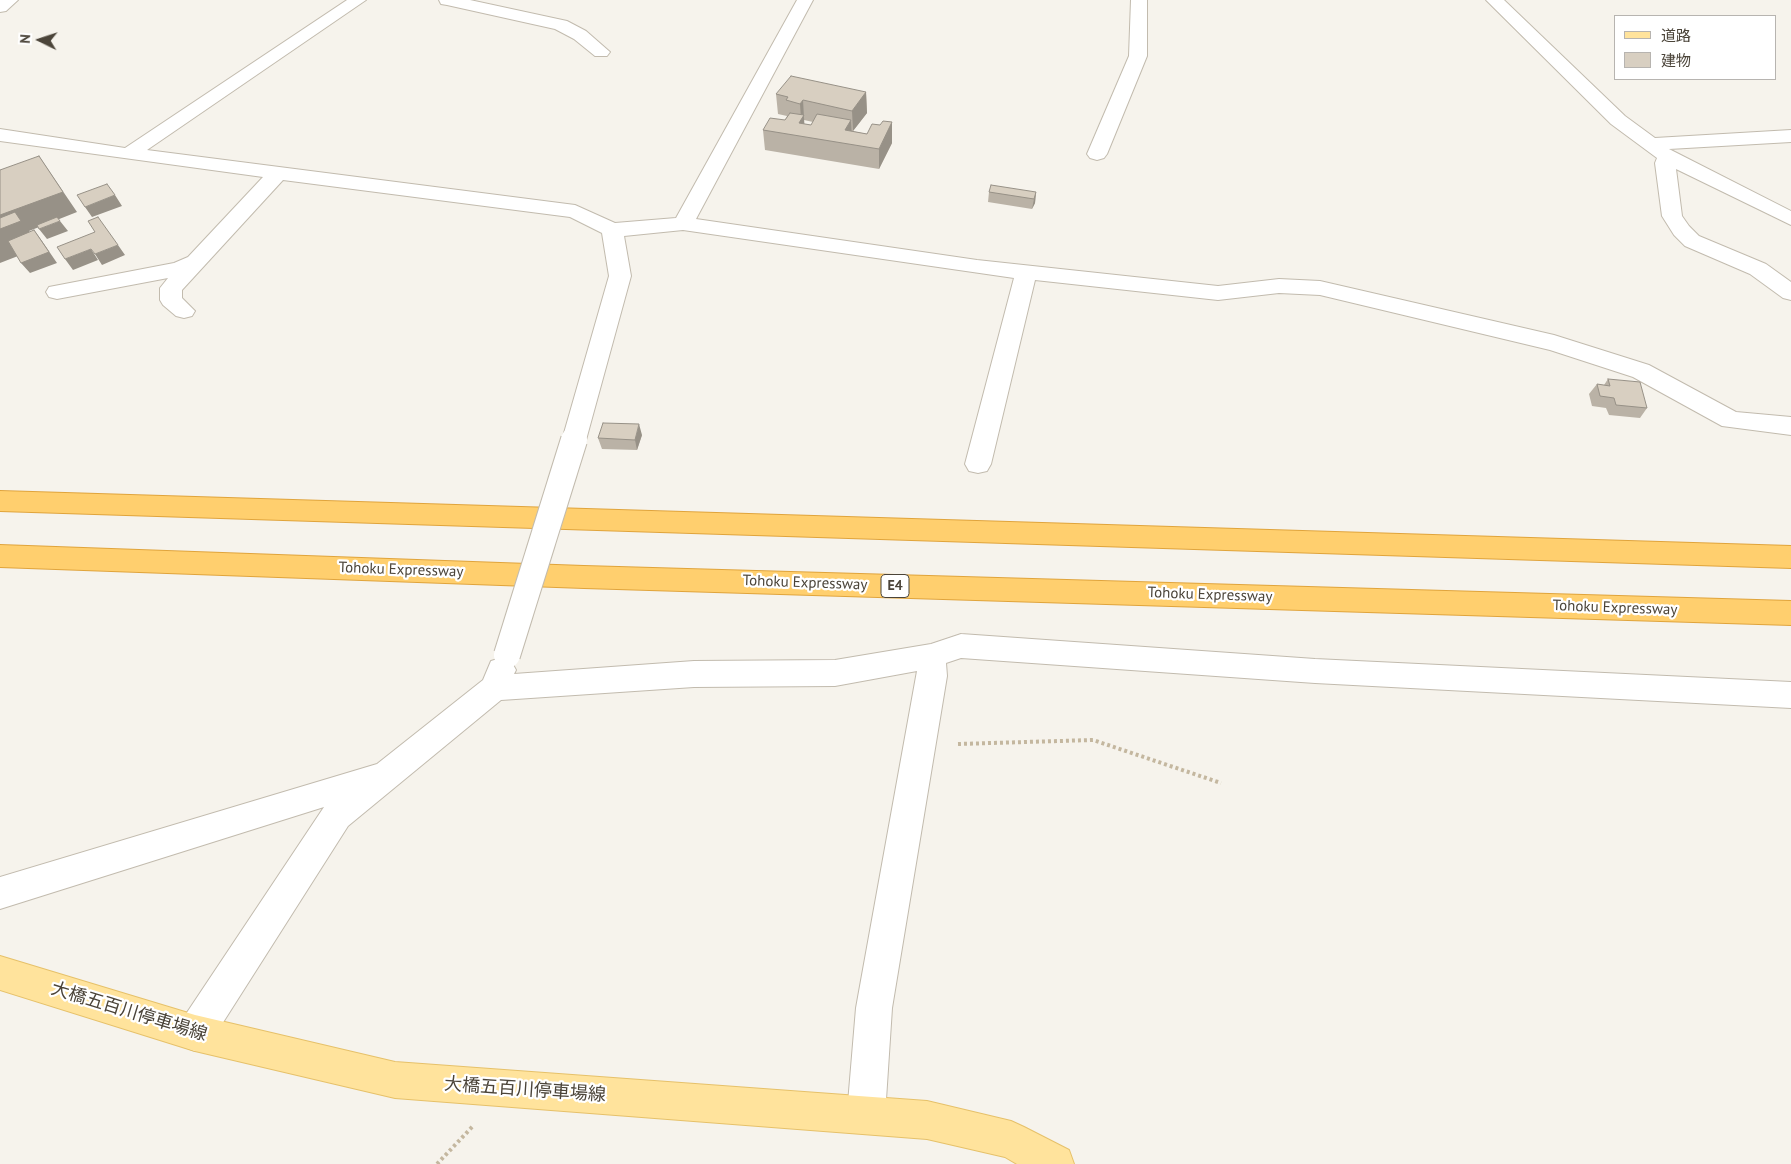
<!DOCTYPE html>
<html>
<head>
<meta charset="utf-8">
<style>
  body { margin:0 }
  #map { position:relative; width:1791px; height:1164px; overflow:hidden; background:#f6f3ec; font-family:"PT Sans","Noto Sans JP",sans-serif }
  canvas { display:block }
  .legend { position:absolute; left:1614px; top:15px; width:162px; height:65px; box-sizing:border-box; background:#fff; border:1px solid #b7b4b0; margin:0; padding:6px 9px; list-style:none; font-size:15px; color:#4b4439 }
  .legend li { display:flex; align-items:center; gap:10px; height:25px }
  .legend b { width:25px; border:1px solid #b7b4b0 }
  .north { position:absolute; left:15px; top:15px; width:50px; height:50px; -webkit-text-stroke:4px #fff; paint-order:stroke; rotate:274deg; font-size:14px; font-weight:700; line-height:20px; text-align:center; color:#4b4439 }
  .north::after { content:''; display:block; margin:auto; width:18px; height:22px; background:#4b4439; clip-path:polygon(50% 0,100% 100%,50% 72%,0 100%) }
</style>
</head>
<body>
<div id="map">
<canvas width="1791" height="1164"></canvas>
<ul class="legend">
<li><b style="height:6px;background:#ffe39c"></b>道路</li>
<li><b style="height:14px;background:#d8cfc1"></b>建物</li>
</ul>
<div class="north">N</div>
</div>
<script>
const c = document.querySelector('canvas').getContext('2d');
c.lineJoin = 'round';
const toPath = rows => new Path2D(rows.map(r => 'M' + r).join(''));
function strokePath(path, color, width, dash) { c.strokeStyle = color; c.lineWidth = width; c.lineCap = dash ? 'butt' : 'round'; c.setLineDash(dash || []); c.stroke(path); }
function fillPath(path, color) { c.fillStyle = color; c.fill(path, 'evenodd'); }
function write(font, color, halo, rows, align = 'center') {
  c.font = font + ' "PT Sans","Noto Sans JP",sans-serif'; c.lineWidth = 4.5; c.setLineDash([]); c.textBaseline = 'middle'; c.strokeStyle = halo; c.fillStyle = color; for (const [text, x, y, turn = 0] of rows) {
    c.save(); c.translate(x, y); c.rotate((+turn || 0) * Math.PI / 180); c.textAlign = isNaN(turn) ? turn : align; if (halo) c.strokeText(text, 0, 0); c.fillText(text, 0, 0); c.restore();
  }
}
const minor = toPath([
  [0,0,18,0,6,11,0,12,0,0],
  [347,0,366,0,147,150,575,205,615,223,676,218,797,0,813,0,696,219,977,260,1218,286,1279,279,1320,281,1554,335,1649,365,1736,412,1791,417,1791,435,1722,426,1633,377,1550,350,1320,295,1279,293,1218,300,1035,280,991,464,987,471,978,473,969,471,965,464,1014,278,683,230,624,236,631,276,586,440,583,446,574,449,565,446,562,440,609,276,602,233,570,217,283,180,182,290,182,298,195,311,192,316,184,318,176,316,163,305,160,300,160,288,168,278,57,299,49,297,46,292,49,287,174,263,188,257,263,177,0,141,0,129,125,148,347,0],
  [439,0,470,0,567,21,586,31,610,52,607,56,595,56,574,39,555,29,447,5,441,4,439,0],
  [1131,0,1147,0,1147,56,1107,154,1104,158,1097,160,1090,158,1087,154,1129,56,1131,0],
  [1486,0,1504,0,1625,116,1655,138,1791,130,1791,142,1669,149,1791,211,1791,225,1676,169,1682,216,1689,226,1699,236,1766,264,1791,282,1791,300,1783,298,1750,274,1685,246,1674,235,1662,216,1655,163,1657,158,1611,124,1486,0],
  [961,634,1315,659,1791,682,1791,708,1315,683,961,658,946,663,947,676,892,1008,885,1115,879,1128,866,1134,853,1128,847,1115,856,1008,917,671,835,686,694,687,501,700,348,826,208,1046,195,1051,182,1046,177,1033,182,1020,324,807,0,909,0,877,377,764,483,680,491,661,501,658,511,661,516,670,514,674,694,661,835,660,931,644,961,634]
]);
const major = toPath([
  [0,956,195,1015,395,1062,927,1101,1011,1121,1024,1127,1069,1150,1074,1164,1017,1164,1005,1157,927,1139,395,1098,195,1051,0,990,0,956]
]);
const highway = toPath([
  [0,491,1791,546,1791,568,0,511,0,491],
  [0,545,584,566,1791,601,1791,625,584,588,0,567,0,545]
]);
strokePath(minor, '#c2bbae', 2);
strokePath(major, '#e6c16a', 2);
strokePath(highway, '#e0a43c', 2);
strokePath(toPath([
  [958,744,1093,740,1221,783],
  [437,1164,473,1126]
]), '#c4b79f', 4, [3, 3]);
fillPath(minor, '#fff');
fillPath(major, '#ffe39c');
fillPath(highway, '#ffcf6e');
const minorBridge = toPath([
  [507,655,574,440]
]);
strokePath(minorBridge, '#c2bbae', 28, []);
strokePath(minorBridge, '#fff', 26);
fillPath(toPath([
  [866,92,867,113,853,131,852,131,867,134,880,125,892,122,892,143,879,169,765,150,763,130,785,120,787,116,778,114,776,94],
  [804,120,813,122,811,125,804,124],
  [989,192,1036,192,1035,203,1032,209,988,202],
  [1608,379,1647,408,1640,418,1609,415,1606,408,1592,406,1589,394,1597,384,1604,385],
  [642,435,637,450,602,449,598,438]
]), '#bab2a6');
fillPath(toPath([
  [866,92,867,113,853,131,852,111],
  [803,100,805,135,799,123,801,119,800,104],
  [851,120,852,140,845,130],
  [892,122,892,143,879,169,879,149],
  [39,156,77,212,29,231,37,242,18,256,0,263,0,215],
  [1036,192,1035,203,1032,209,1034,199],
  [115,195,122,206,92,217,85,207],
  [60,221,68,231,47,239,39,229],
  [34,230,42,241,57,263,30,273,21,263],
  [118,245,125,255,102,265,95,254],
  [91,249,98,260,73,270,65,259],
  [639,424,642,435,637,450,635,440]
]), '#979187');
const building = toPath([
  [791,76,866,92,852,111,803,100,800,104,786,100,788,97,776,94,791,76],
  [790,113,804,115,799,123,811,125,817,114,851,120,845,130,867,134,872,124,880,125,883,121,892,122,879,149,763,130,770,118,785,120,790,113],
  [39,156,63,192,0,215,0,170,39,156],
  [107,184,115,195,85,207,77,195,107,184],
  [991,185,1036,192,1034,199,989,192,991,185],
  [15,212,21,221,0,229,0,218,15,212],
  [57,217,60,221,39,229,37,225,57,217],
  [98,217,118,245,95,254,91,249,65,259,57,247,95,232,88,221,98,217],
  [34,230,49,252,21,263,8,241,34,230],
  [1608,379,1640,382,1647,408,1616,405,1614,398,1600,396,1597,384,1610,386,1608,379],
  [603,423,639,424,635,440,598,438,603,423]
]);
fillPath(building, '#d8cfc1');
strokePath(building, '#979187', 1);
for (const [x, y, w] of [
  [895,586,28]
]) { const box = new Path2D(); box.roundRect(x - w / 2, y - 11.5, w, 23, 4); c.fillStyle = '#fff'; c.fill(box); strokePath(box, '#4b4439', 1); }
write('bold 14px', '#4b4439', null, [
  ["E4",895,586]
]);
write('15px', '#4b4439', '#fff', [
  ["Tohoku Expressway",401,570,2],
  ["Tohoku Expressway",805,583,2],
  ["Tohoku Expressway",1210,595,2],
  ["Tohoku Expressway",1615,608,2]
]);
write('18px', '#4b4439', '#fff', [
  ["大橋五百川停車場線",129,1012,17],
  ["大橋五百川停車場線",525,1090,4]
]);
</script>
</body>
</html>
